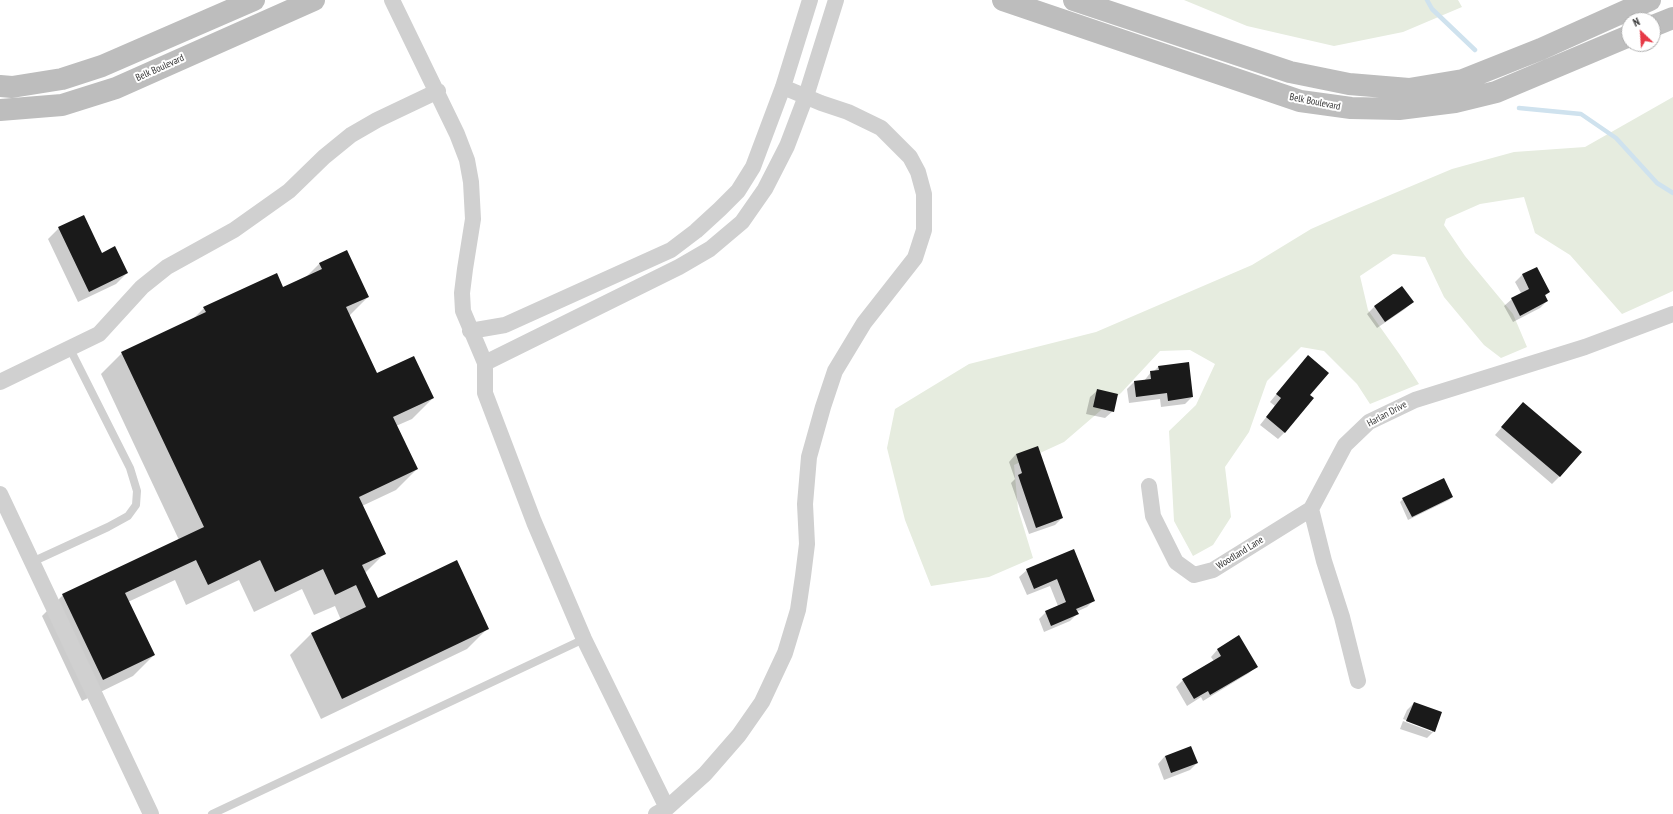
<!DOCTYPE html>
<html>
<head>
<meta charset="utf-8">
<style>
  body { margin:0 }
  #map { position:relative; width:1673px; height:814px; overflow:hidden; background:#fff; font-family:"PT Sans Narrow",sans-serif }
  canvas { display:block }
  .north { position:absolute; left:1621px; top:12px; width:40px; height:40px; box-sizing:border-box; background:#fff; border:1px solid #adadad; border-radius:50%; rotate:335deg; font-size:11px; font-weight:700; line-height:16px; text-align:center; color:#333 }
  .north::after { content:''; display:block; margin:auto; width:14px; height:18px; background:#e63946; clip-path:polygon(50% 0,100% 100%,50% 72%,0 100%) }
</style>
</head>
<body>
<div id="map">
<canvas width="1673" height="814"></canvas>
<div class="north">N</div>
</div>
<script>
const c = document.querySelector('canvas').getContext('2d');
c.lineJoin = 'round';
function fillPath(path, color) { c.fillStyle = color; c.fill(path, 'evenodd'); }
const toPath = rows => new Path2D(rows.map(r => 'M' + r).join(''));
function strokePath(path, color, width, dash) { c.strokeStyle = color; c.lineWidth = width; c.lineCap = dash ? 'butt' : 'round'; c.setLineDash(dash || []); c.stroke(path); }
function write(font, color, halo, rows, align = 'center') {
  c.font = font + ' "PT Sans Narrow",sans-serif'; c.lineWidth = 4; c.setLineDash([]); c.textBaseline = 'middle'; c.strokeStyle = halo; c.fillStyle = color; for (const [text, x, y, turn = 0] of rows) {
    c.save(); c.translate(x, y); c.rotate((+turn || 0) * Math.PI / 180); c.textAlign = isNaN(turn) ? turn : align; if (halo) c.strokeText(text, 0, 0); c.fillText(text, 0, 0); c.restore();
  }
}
fillPath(toPath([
  [1184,0,1458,0,1462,7,1403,32,1334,46,1247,26],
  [1673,97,1673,291,1622,314,1570,255,1535,233,1524,197,1480,204,1446,219,1444,225,1465,256,1513,314,1527,347,1501,358,1484,345,1444,297,1425,257,1393,254,1360,276,1368,310,1400,355,1419,384,1370,404,1357,384,1324,351,1301,347,1267,381,1249,432,1225,467,1231,517,1213,545,1193,556,1174,521,1169,431,1196,405,1215,364,1190,350,1160,351,1121,393,1064,442,1014,465,1018,509,1033,558,989,577,931,586,905,520,887,448,895,409,969,364,1096,332,1252,265,1311,229,1352,211,1452,169,1514,152,1585,147]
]), '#e6ecdf');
fillPath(toPath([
  [59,228,101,254,127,273,116,284,78,302,48,239],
  [346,251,368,297,349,316,377,374,433,398,412,419,396,426,417,469,396,490,362,506,385,553,365,573,377,599,488,628,467,649,321,719,290,655,311,634,341,620,335,606,314,615,302,589,254,612,239,580,186,605,175,580,128,602,154,655,133,676,82,701,42,616,63,595,179,540,101,374,122,353,192,320,204,308,283,288,306,277,319,264],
  [1536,268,1549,292,1545,296,1547,301,1540,308,1513,322,1504,306,1512,299,1521,293,1515,282,1522,275],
  [1402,287,1412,302,1405,309,1377,328,1367,314,1374,307],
  [1301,364,1309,395,1285,432,1278,439,1260,425,1275,406,1270,402],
  [1159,366,1192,397,1185,404,1161,407,1160,399,1129,403,1127,389,1134,382,1144,381,1151,372,1153,372],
  [1098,390,1113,411,1105,418,1086,414,1090,397],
  [1516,411,1560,476,1552,484,1495,435],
  [1016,454,1062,518,1055,525,1029,534,1011,483,1015,479,1009,462],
  [1452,497,1449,500,1408,520,1400,502,1403,499],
  [1073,551,1094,600,1087,607,1076,612,1077,614,1070,621,1044,632,1039,619,1046,612,1058,606,1050,586,1027,595,1019,577,1027,570],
  [1218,649,1256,666,1249,673,1203,701,1201,697,1187,706,1176,687,1183,680,1214,661,1211,657],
  [1414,703,1434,731,1427,738,1400,729,1403,721,1432,732,1432,730,1403,719,1407,710],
  [1165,756,1197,763,1190,770,1164,780,1158,764]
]), '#0003');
strokePath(toPath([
  [1427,0,1432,9,1475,50],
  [1519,108,1581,114,1616,138,1657,183,1673,193]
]), '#cfe2ee', 4.5);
fillPath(toPath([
  [84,215,102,253,115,246,128,273,89,292,58,227],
  [347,250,369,297,346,307,377,373,414,356,434,398,393,417,418,469,359,497,386,554,362,565,378,598,457,560,489,629,342,699,311,633,366,607,356,585,335,595,323,569,275,592,260,560,208,585,196,560,125,593,155,655,103,680,62,594,204,527,121,352,206,312,203,307,277,273,283,287,322,269,319,263],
  [1537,267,1550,292,1545,295,1548,301,1520,316,1511,298,1529,289,1522,274],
  [1402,286,1414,302,1385,322,1374,306],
  [1308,355,1329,373,1310,395,1314,398,1285,433,1266,417,1281,398,1276,394],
  [1189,362,1193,397,1168,401,1167,393,1136,397,1134,381,1151,379,1150,371,1159,370,1158,366],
  [1097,389,1118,394,1114,412,1093,407],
  [1523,402,1582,452,1560,477,1501,427],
  [1038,446,1063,518,1036,528,1018,475,1022,473,1016,454],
  [1444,478,1453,497,1412,517,1402,498],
  [1074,549,1095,601,1076,609,1079,614,1051,626,1045,611,1066,602,1057,579,1034,589,1026,569],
  [1239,635,1258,667,1210,695,1208,691,1194,699,1182,679,1221,656,1217,649],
  [1414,702,1442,712,1435,732,1406,721],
  [1191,746,1198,763,1171,773,1165,756]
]), '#1a1a1a');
strokePath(toPath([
  [32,562,108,527,128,516,136,505,137,491,130,468,70,349],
  [212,814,584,639]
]), '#d0d0d0', 8);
strokePath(toPath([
  [392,0,457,134,467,160,471,182,473,219,465,269,462,293,463,311,485,363,485,393,534,522,584,639,667,808],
  [470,331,505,325,671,250,696,231,720,209,738,191,753,167,783,87,810,0],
  [485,363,679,267,710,249,742,222,765,189,787,146,806,96,836,0],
  [0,382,99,334,142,287,167,267,234,230,289,191,324,157,351,135,377,120,438,91],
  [1149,486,1153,516,1176,562,1194,575,1213,570,1311,509],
  [0,494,151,814],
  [1358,681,1342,617,1324,561,1311,509,1345,445,1369,422,1415,400,1585,347,1673,314],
  [656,814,667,808,705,774,739,735,762,702,785,653,798,610,803,576,807,544,805,504,809,457,823,407,835,371,864,323,915,258,924,230,924,194,918,172,910,157,881,128,848,112,821,103,783,87]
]), '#d0d0d0', 16);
strokePath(toPath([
  [1003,0,1300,101,1351,108,1399,109,1455,102,1496,92,1629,36],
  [1074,0,1290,72,1349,84,1409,89,1463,80,1541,49,1650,0],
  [1653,26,1673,18],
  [0,86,12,87,62,79,102,66,254,0],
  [0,110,62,105,116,88,314,0]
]), '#bdbdbd', 22);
write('10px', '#333', '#fff', [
  ["Belk Boulevard",160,68,-24],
  ["Belk Boulevard",1315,102,11],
  ["Harlan Drive",1387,414,-28],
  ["Woodland Lane",1240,553,-32]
]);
</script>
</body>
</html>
